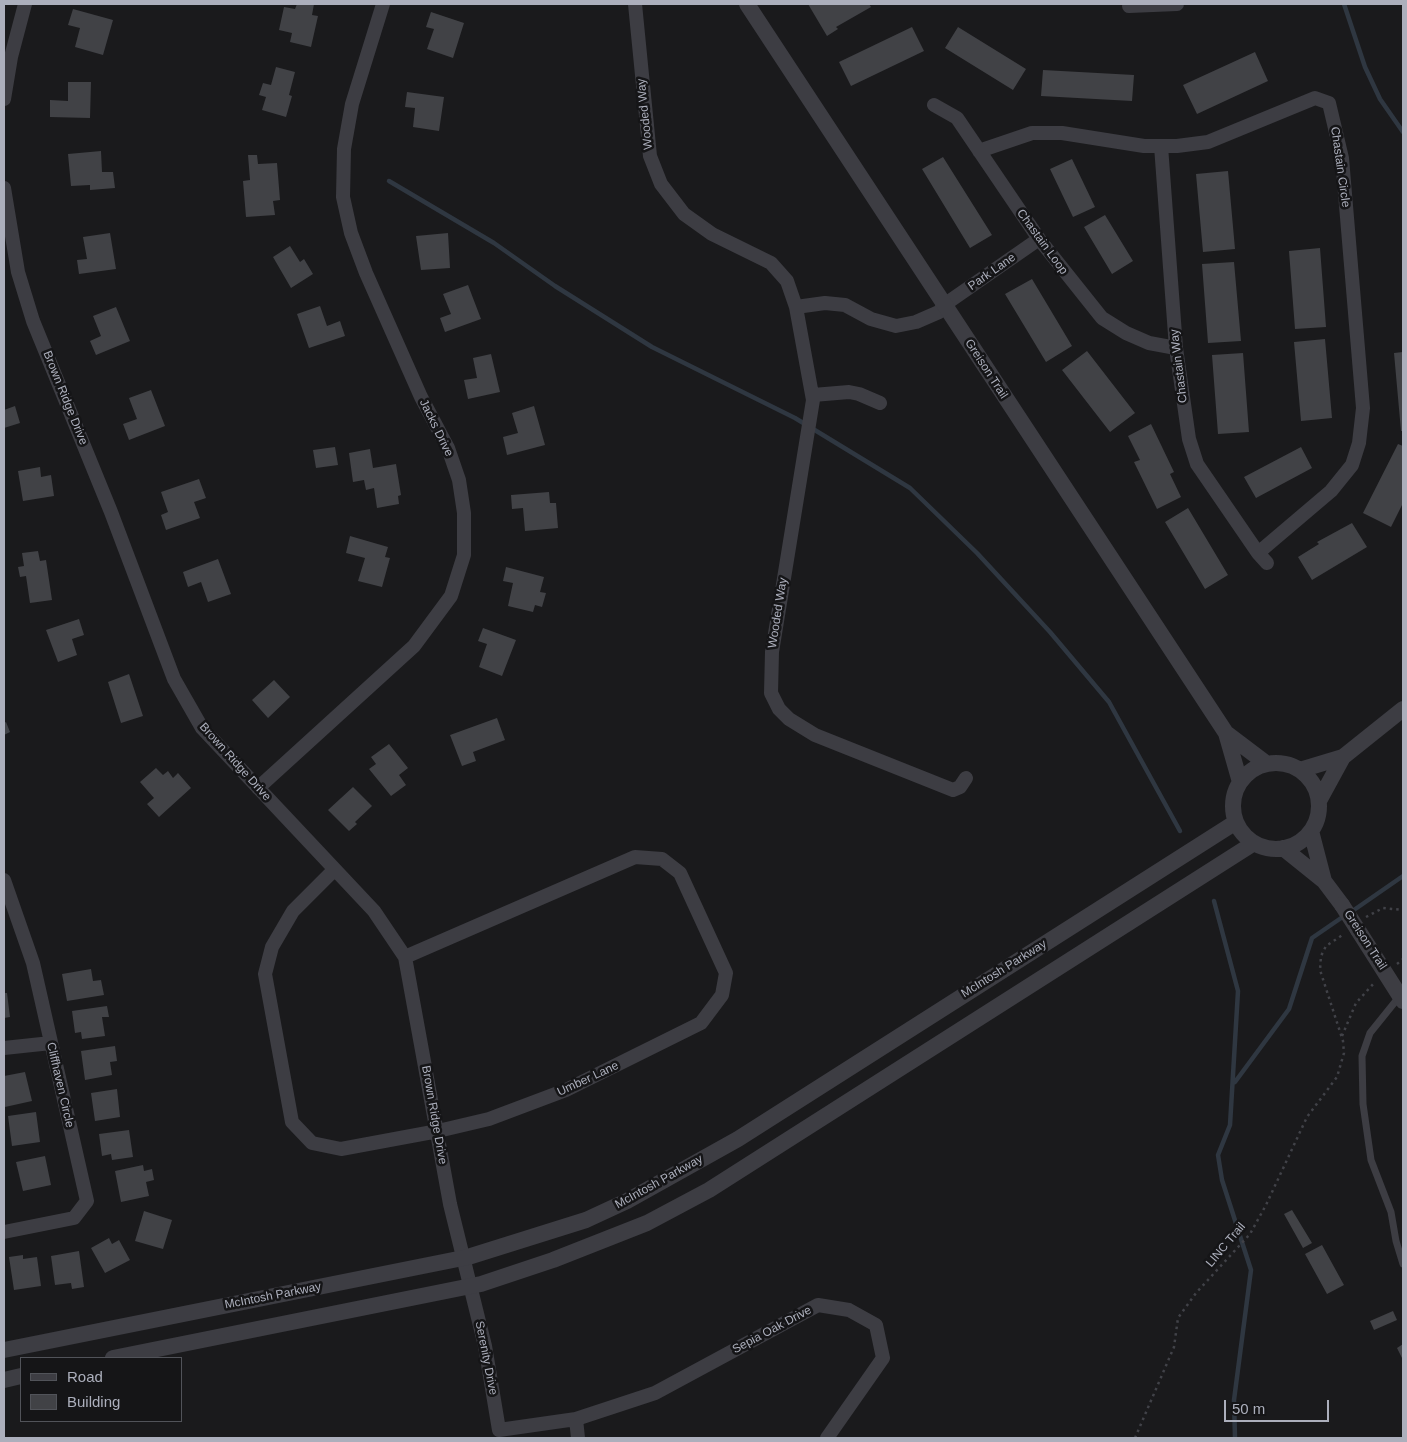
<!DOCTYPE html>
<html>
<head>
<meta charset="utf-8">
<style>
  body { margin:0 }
  #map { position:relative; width:1407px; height:1442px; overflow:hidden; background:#1a1a1c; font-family:Arial,sans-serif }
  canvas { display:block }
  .frame { position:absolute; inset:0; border:5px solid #acafbc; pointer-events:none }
  .legend { position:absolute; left:20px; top:1357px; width:162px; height:65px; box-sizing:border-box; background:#151517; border:1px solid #515359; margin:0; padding:6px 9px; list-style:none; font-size:15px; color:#acafbc }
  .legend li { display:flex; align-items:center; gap:10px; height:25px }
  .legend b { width:25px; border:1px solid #515359 }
  .scale { position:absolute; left:1224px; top:1400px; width:105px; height:22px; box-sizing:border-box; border:2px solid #acafbc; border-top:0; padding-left:6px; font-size:15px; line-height:18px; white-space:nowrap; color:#acafbc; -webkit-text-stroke:4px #151517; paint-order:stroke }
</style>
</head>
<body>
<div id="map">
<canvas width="1407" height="1442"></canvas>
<div class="frame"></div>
<ul class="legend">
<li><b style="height:6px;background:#3d3d43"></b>Road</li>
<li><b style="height:14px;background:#414246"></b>Building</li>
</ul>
<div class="scale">50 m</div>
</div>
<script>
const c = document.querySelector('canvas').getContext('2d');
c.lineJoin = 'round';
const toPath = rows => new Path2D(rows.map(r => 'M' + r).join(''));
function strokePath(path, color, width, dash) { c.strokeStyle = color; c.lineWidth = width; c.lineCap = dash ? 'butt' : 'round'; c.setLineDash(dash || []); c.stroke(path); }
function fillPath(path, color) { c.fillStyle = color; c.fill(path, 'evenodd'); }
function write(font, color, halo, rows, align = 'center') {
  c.font = font + ' Arial,sans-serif'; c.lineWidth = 5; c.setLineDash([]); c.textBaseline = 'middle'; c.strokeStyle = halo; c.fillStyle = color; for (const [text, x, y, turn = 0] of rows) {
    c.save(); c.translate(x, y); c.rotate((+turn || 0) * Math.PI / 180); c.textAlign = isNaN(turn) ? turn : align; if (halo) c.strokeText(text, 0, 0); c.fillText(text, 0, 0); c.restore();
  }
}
strokePath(toPath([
  [1344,4,1365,67,1380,99,1403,132],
  [389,181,494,243,555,286,652,347,795,418,910,488,977,553,1050,632,1109,702,1180,831],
  [1214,901,1238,991,1230,1125,1218,1155,1222,1180,1251,1270,1234,1400,1235,1438],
  [1351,912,1403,876],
  [1235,1082,1289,1009,1312,938,1344,916]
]), '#2f3741', 4.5);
fillPath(toPath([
  [297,4,314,4,312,15,318,16,311,47,290,42,292,33,279,30,284,7,295,9],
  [808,4,869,4,871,7,836,27,838,29,827,36],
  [73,9,113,20,103,55,75,47,80,28,68,25],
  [431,12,464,23,453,58,427,49,434,29,426,27],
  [912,27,924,51,851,86,839,62],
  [958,27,1026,69,1013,90,945,48],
  [1255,52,1268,81,1197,114,1183,85],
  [276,67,295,72,289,95,292,96,286,117,262,110,266,97,259,95,263,83,271,85],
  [1043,70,1134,75,1132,101,1041,96],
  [68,82,91,82,90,118,50,117,50,100,68,101],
  [407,92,444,97,439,131,413,127,415,108,405,107],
  [101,151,102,172,113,172,115,188,90,190,90,185,71,186,68,154],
  [248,155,257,155,258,164,277,163,280,200,273,201,275,215,246,217,243,181,250,180],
  [943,157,992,235,970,248,922,169],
  [1072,159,1095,207,1073,217,1050,169],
  [1228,171,1235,249,1203,252,1196,174],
  [1105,215,1133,261,1112,274,1084,227],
  [110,233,116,269,79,274,77,260,87,259,83,237],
  [448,233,450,268,421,270,416,236],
  [290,246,300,262,304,259,313,274,291,288,273,257],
  [1320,248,1326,327,1295,329,1289,251],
  [1234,262,1241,341,1208,343,1202,264],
  [1032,279,1072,346,1046,362,1005,294],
  [468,285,481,319,445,332,440,318,451,314,443,294],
  [320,306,327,326,340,321,345,336,309,348,297,314],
  [116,307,130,341,96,355,90,341,101,336,93,316],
  [1325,339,1332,418,1301,421,1294,342],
  [1087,351,1135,413,1110,432,1062,370],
  [1403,352,1403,431,1401,431,1394,353],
  [1243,353,1249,432,1218,434,1212,355],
  [491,354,500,392,468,399,464,380,477,378,473,358],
  [151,390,165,426,129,440,123,424,137,419,129,398],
  [15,406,20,423,4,428,4,410],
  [534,406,545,445,507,455,503,437,518,433,512,413],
  [1151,424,1174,472,1170,474,1181,497,1157,509,1134,462,1140,460,1128,436],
  [1398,444,1403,446,1403,503,1391,527,1363,513],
  [335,447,338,465,316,468,313,450],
  [1301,447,1312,468,1256,498,1244,477],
  [370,449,373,468,396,464,401,495,398,496,399,504,377,508,374,488,366,490,364,480,353,482,349,453],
  [40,467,41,477,51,475,54,496,23,501,18,471],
  [199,479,206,498,194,502,200,518,166,530,161,515,168,512,161,492],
  [549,492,550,503,556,503,558,528,525,531,523,508,512,509,511,495],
  [1188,508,1228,575,1205,589,1165,522],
  [1352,523,1367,547,1312,580,1298,557,1319,544,1317,542],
  [350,536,388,547,385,557,390,558,382,587,358,581,365,558,346,553],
  [38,551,40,561,46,560,52,600,30,603,26,576,20,577,18,567,24,566,22,553],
  [218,559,231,594,208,602,201,582,188,587,183,572],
  [506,567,544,577,540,592,546,593,542,607,535,605,533,612,508,606,513,583,503,581],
  [79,619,84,635,72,639,77,655,58,662,46,630],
  [483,628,516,640,502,676,479,667,487,644,478,641],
  [129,674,143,716,121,723,108,682],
  [274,680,290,697,268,718,252,700],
  [497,718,505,740,473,752,476,761,462,766,450,735],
  [6,722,10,732,4,735,4,723],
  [389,744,408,768,399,775,406,785,391,796,369,769,376,764,371,757],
  [156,768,163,775,168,771,173,778,178,773,191,788,159,817,147,804,154,798,140,782],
  [353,787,372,806,355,822,357,824,349,831,328,810],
  [91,969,93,981,101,980,104,995,67,1001,62,974],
  [4,993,7,993,10,1017,4,1018],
  [107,1006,109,1017,102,1017,105,1036,82,1039,81,1032,75,1033,72,1011],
  [115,1046,117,1061,110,1062,112,1075,85,1080,81,1051],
  [25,1072,32,1101,5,1107,4,1076],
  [117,1089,120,1117,95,1121,91,1093],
  [36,1112,40,1142,12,1146,8,1116],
  [129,1130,133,1157,112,1160,111,1154,102,1156,99,1134],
  [45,1156,51,1185,23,1191,16,1162],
  [143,1165,144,1171,152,1169,154,1180,146,1182,149,1196,121,1202,115,1171],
  [1292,1210,1312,1243,1303,1248,1284,1214],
  [144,1211,172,1220,163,1249,135,1241],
  [109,1238,112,1244,119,1240,130,1260,105,1273,91,1248],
  [1322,1245,1344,1285,1327,1294,1305,1254],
  [79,1251,84,1287,72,1289,71,1283,55,1285,51,1256],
  [23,1255,23,1259,37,1257,41,1286,14,1290,9,1257],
  [1393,1311,1397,1320,1374,1330,1370,1321],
  [1403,1344,1403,1360,1397,1348]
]), '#414246');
strokePath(toPath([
  [1366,917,1383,908,1403,910],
  [1397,964,1403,959],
  [1342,1036,1356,1003,1375,982],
  [1135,1438,1174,1347,1178,1318,1196,1293,1250,1234,1266,1205,1307,1117,1337,1077,1344,1053,1343,1041,1320,970,1321,956,1326,946,1344,934]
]), '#414248', 2.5, [2.5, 4]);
strokePath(toPath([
  [1399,997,1370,1033,1362,1056,1363,1104,1371,1160,1391,1212,1396,1241,1403,1264]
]), '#3d3d43', 7);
strokePath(toPath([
  [635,4,650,156,661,184,684,214,712,234,771,263,787,281,796,307],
  [1129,6,1177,4],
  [4,99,11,57,25,4],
  [934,105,957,118,1039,239,1102,318,1126,333,1149,343,1176,348],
  [1161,146,1176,348,1189,439,1197,464,1258,553,1267,563],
  [979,151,1032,133,1062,133,1144,146,1177,146,1208,142,1315,98,1329,103,1342,158,1363,408,1359,443,1352,465,1331,491,1258,553],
  [4,188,18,272,33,321,111,512,174,679,202,728,374,911,405,957,450,1204,485,1346,499,1430,576,1419,655,1393,818,1305,849,1310,876,1325,883,1358,827,1438],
  [813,395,849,392,859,394,880,403],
  [966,778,960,787,953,790,815,735,789,719,779,709,771,693,772,652,813,400,796,307,825,303,845,305,871,319,896,326,916,322,939,312,944,305,1039,239],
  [258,788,414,646,451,596,464,555,464,513,459,480,448,448,421,397,366,273,351,233,343,197,344,149,352,104,383,4],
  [334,870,293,911,272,947,265,974,292,1122,312,1143,341,1149,438,1131,489,1119,566,1090,701,1023,722,995,726,973,680,873,662,859,635,857,405,957],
  [4,880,33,963,87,1201,74,1218,4,1232],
  [4,1048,51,1043],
  [576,1419,578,1438]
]), '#3d3d43', 14);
strokePath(toPath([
  [747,4,1226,733,1240,782],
  [1226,733,1267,764],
  '1233 806a43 43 0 1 1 86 0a43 43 0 1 1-86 0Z',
  [1300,770,1343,757,1403,709],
  [1319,801,1343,757],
  [1311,831,1324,881],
  [1283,848,1324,881,1342,905],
  [1358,930,1403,1001],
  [4,1350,468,1257,586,1220,627,1201,738,1139,1236,822],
  [113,1358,481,1284,553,1260,647,1223,709,1190,1254,843],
  [4,1380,21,1376]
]), '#3d3d43', 16);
strokePath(toPath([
  [1342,905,1358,930]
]), '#3d3d43', 16);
write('12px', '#acafbc', '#151517', [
  ["Wooded Way",645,114,-96],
  ["Chastain Circle",1340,167,82],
  ["Chastain Loop",1042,242,54],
  ["Park Lane",992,272,-35],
  ["Chastain Way",1179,366,-97],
  ["Greison Trail",986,369,57],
  ["Brown Ridge Drive",65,398,68],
  ["Jacks Drive",436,428,64],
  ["Wooded Way",778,613,-81],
  ["Brown Ridge Drive",235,762,48],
  ["Greison Trail",1365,940,57],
  ["McIntosh Parkway",1004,969,-32],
  ["Umber Lane",588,1079,-25],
  ["Cliffhaven Circle",60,1085,77],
  ["Brown Ridge Drive",434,1115,80],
  ["McIntosh Parkway",659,1182,-29],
  ["LINC Trail",1226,1245,-50],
  ["McIntosh Parkway",273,1296,-11],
  ["Sepia Oak Drive",772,1330,-28],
  ["Serenity Drive",486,1358,79]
]);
</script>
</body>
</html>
